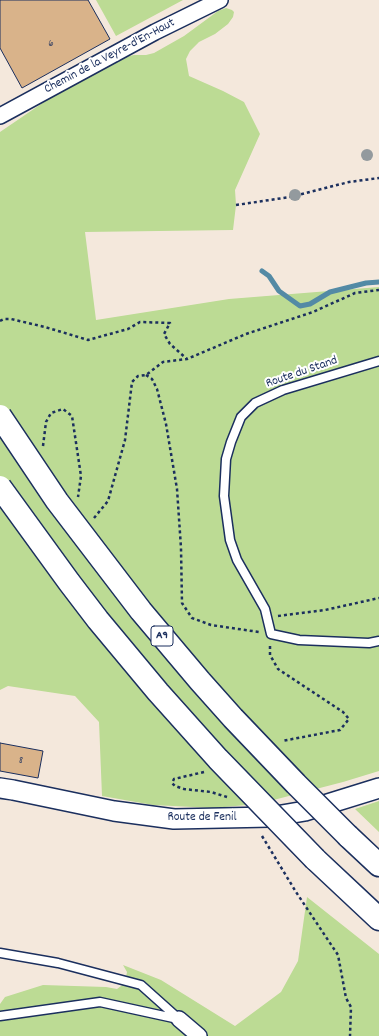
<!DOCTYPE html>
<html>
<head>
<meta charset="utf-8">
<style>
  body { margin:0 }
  canvas { display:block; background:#f4e8dc }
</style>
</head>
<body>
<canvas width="379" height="1036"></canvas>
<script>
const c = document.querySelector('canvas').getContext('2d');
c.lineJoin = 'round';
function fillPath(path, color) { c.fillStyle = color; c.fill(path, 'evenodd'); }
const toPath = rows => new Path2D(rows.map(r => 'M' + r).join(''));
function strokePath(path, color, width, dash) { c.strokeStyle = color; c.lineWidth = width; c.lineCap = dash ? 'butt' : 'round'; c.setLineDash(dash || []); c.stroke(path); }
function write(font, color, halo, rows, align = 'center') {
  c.font = font + ' Dekko,sans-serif'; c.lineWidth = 4; c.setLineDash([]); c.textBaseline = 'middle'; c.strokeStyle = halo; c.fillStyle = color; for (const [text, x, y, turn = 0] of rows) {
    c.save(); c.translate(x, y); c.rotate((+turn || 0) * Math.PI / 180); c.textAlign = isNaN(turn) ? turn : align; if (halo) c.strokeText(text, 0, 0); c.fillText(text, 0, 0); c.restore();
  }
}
fillPath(toPath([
  [96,0,183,0,116,36],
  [226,8,232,10,234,12,233,17,228,24,215,34,199,42,190,51,186,59,189,76,223,91,244,102,260,134,235,190,236,205,233,230,85,232,96,320,229,299,379,287,379,771,343,782,258,804,213,808,153,805,102,796,99,722,75,696,8,686,0,690,0,132,47,100,125,57,134,55,146,55,154,53,184,36,218,11],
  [379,801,379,832,355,809],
  [307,897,379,954,379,1036,0,1036,0,1004,5,997,43,985,106,987,117,989,125,983,127,972,123,965,161,980,235,1026,281,992,298,961]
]), '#bcdb94');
strokePath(toPath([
  [262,271,269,276,279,291,300,306,310,304,330,292,366,283,379,282]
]), '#538aa5', 5);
const building = toPath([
  [0,0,88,0,110,39,22,88,0,48,0,0],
  [0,743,43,751,38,778,0,771,0,743]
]);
fillPath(building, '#d9b38a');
strokePath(building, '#1b2f5e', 1);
const service = toPath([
  [379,361,283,390,255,403,241,417,231,442,226,459,224,496,230,540,237,560,265,609,271,634,299,640,369,643,379,641],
  [0,953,58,963,141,985,179,1019],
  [0,1016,100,1002,178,1019]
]);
const minor = toPath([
  [0,116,155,32,220,0],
  [179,1019,199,1036]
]);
const tertiary = toPath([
  [0,788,13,790,114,811,174,819,270,817,305,811,379,788]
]);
const motorway = toPath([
  [348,836,379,865],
  [315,859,379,919]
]);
strokePath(service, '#1b2f5e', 11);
strokePath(minor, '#1b2f5e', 18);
strokePath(tertiary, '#1b2f5e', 22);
strokePath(motorway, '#1b2f5e', 25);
strokePath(toPath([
  [236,205,290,197,349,182,379,178],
  [0,321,4,319,11,319,45,327,88,340,128,329,140,322,170,323,164,334,170,344,187,359],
  [146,375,152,379,157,389,166,424,177,489,181,548,182,603,192,618,211,625,259,632],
  [43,446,46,422,51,413,63,409,72,416,81,476,78,497],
  [94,518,108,501,125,440,132,382,138,376,146,375,163,362,187,359,246,334,313,312,355,293,379,290],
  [278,616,325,610,379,598],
  [270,646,270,655,278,669,343,712,349,719,340,730,282,741],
  [204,772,174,779,172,783,175,786,184,789,211,792,227,797],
  [262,836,296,892,338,955,346,998,351,1007,350,1036]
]), '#1b2f5e', 2.5, [3, 3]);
strokePath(service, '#fff', 8);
strokePath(minor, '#fff', 15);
strokePath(tertiary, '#fff', 19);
strokePath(motorway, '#fff', 22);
const motorwayBridge = toPath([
  [0,416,57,501,141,611,200,681,233,718,296,784,348,836],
  [0,487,69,582,98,620,158,692,218,759,315,859]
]);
strokePath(motorwayBridge, '#1b2f5e', 25, []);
strokePath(motorwayBridge, '#fff', 22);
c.fillStyle = '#939a9e';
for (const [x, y] of [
  [367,155],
  [295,195]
]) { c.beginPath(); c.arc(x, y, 6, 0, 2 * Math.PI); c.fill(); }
write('11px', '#4a5069', null, [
  ["6",51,44],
  ["8",21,761]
]);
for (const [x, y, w] of [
  [162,636,22]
]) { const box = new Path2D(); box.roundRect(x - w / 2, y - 10, w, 20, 3); c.fillStyle = '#fff'; c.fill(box); strokePath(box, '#1b2f5e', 1); }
write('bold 12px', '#1b2f5e', null, [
  ["A9",162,636]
]);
write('13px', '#1b2f5e', '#fff', [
  ["Chemin de la Veyre-d'En-Haut",110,57,-28],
  ["Route du Stand",302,373,-19],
  ["Route de Fenil",202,818]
]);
</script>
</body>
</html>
